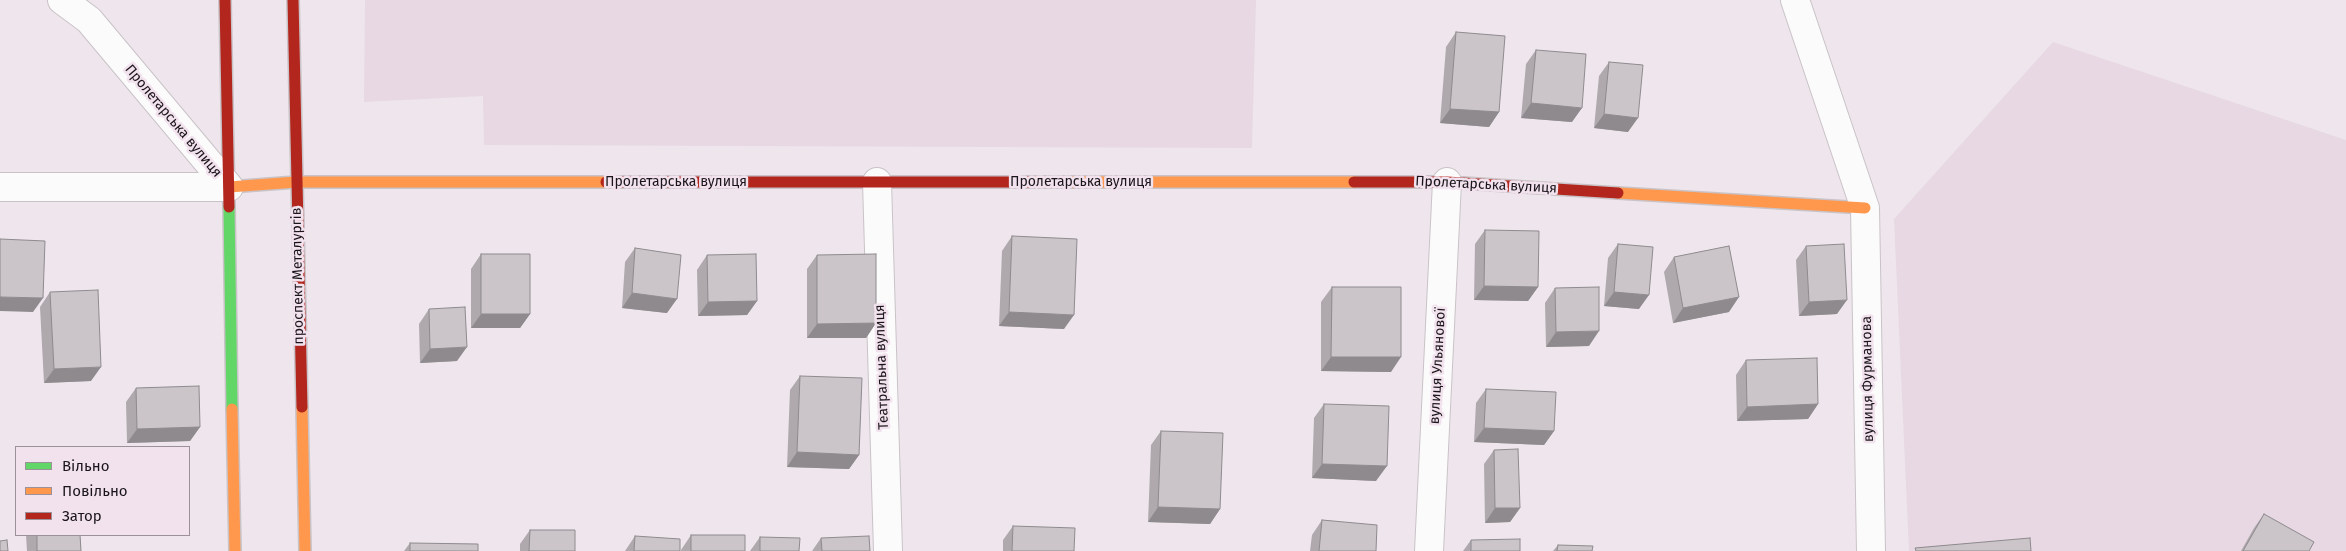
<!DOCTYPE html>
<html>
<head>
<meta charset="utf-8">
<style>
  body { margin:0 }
  #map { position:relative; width:2346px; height:551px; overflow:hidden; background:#eee6ec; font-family:"Fira Sans",sans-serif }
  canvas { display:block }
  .legend { position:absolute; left:15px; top:446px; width:175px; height:90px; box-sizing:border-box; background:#f2e2ee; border:1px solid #9c9099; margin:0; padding:6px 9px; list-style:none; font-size:15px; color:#1a1519 }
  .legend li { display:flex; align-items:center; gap:10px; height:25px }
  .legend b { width:25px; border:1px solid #9c9099 }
</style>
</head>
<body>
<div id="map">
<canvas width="2346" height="551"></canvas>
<ul class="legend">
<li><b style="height:6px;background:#63d668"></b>Вільно</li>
<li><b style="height:6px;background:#ff974d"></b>Повільно</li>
<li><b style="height:6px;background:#b3261e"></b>Затор</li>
</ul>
</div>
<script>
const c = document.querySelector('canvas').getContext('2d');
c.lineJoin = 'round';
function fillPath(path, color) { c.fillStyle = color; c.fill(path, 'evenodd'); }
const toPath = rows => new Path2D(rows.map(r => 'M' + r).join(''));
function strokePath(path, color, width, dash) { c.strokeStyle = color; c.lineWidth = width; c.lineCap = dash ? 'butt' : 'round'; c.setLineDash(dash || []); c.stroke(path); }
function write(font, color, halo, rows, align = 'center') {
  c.font = font + ' "Fira Sans",sans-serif'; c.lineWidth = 5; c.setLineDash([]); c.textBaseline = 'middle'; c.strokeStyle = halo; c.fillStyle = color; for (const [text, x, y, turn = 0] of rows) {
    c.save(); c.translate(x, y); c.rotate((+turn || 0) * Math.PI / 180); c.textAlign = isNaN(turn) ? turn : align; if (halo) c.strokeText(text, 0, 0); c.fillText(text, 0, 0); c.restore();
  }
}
fillPath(toPath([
  [365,0,1256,0,1252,148,484,145,483,96,364,102],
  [2053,42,2346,140,2346,551,1909,551,1894,219]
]), '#e7d8e3');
const street = toPath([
  [1795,0,1865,208,1871,551],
  [877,182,888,551],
  [0,187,229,187,89,20,62,0],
  [1429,551,1447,182]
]);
const fast = toPath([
  [229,207,232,409]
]);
const slow = toPath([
  [1031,182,1354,182],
  [229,187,296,182,606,182],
  [1618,193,1865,208],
  [302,407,305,551],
  [232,409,235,551]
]);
const jam = toPath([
  [225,0,229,207],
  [293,0,302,407],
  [606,182,1031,182],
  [1354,182,1447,182,1618,193]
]);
strokePath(street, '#c9c3c7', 30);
strokePath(fast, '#c9c3c7', 14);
strokePath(slow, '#c9c3c7', 14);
strokePath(jam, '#c9c3c7', 14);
strokePath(street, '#fcfbfc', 28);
strokePath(fast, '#63d668', 11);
strokePath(slow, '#ff974d', 11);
strokePath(jam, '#b3261e', 11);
fillPath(toPath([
  [1456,32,1499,112,1489,127,1440,123,1446,47],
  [1536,50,1572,122,1521,118,1526,64],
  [1609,62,1628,132,1594,128,1599,76],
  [1485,230,1538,287,1528,301,1474,300,1475,244],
  [1012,236,1064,329,999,326,1002,251],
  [1618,244,1639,309,1604,306,1608,258],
  [1806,246,1837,314,1799,316,1796,260],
  [635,248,667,313,622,308,625,262],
  [481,254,530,314,520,328,471,328,471,269],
  [707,255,757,301,747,315,698,316,697,270],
  [817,255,876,323,866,338,807,338,807,269],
  [1674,257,1729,312,1673,323,1664,272],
  [1332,287,1391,372,1321,371,1321,302],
  [1555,288,1589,346,1546,347,1545,303],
  [50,292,91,381,44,383,40,307],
  [429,309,457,361,420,363,419,324],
  [1746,360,1818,404,1808,419,1737,421,1736,375],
  [800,376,859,455,849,469,787,467,790,390],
  [136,388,200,427,190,441,127,443,126,402],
  [1486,389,1554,431,1544,445,1474,442,1476,403],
  [1324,404,1376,481,1312,478,1314,418],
  [1161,431,1220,509,1210,524,1148,522,1151,445],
  [1494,450,1520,508,1510,522,1485,523,1484,464],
  [2264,514,2309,551,2241,551,2254,528],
  [1322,520,1376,551,1310,551,1312,535],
  [1013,526,1074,551,1003,551,1003,540],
  [530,530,575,551,520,551,520,544],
  [26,535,80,535,81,551,27,551],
  [691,535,745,551,681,551,681,550],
  [635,536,680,551,625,551],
  [760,537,799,551,750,551],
  [821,538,870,551,812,551],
  [1471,540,1520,551,1463,551],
  [410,543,478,551,404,551],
  [1558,545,1592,551,1553,551]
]), '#afa9ae');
fillPath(toPath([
  [1531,103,1582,108,1572,122,1521,118],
  [1450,109,1499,112,1489,127,1440,123],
  [1604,114,1638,118,1628,132,1594,128],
  [1484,286,1538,287,1528,301,1474,300],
  [1614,292,1649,295,1639,309,1604,306],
  [632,293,677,299,667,313,622,308],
  [0,297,43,298,33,312,0,311],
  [1739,297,1729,312,1673,323,1683,308],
  [1847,300,1837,314,1799,316,1809,302],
  [757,301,747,315,698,316,708,302],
  [1009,312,1074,315,1064,329,999,326],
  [481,314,530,314,520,328,471,328],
  [876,323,866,338,807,338,817,324],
  [1599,331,1589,346,1546,347,1556,332],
  [467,347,457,361,420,363,430,349],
  [1331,357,1401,357,1391,372,1321,371],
  [101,367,91,381,44,383,54,369],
  [1818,404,1808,419,1737,421,1747,407],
  [200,427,190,441,127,443,137,429],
  [1484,428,1554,431,1544,445,1474,442],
  [797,452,859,455,849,469,787,467],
  [1322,464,1387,466,1376,481,1312,478],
  [1158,507,1220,509,1210,524,1148,522],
  [1495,508,1520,508,1510,522,1485,523]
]), '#8e8a8d');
const building = toPath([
  [1456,32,1505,36,1499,112,1450,109,1456,32],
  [1536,50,1586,54,1582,108,1531,103,1536,50],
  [1609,62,1643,65,1638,118,1604,114,1609,62],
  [1485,230,1539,231,1538,287,1484,286,1485,230],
  [1012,236,1077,239,1074,315,1009,312,1012,236],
  [0,239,45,241,43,298,0,297,0,239],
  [1618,244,1653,247,1649,295,1614,292,1618,244],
  [1844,244,1847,300,1809,302,1806,246,1844,244],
  [1729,246,1739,297,1683,308,1674,257,1729,246],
  [635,248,681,255,677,299,632,293,635,248],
  [481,254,530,254,530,314,481,314,481,254],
  [756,254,757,301,708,302,707,255,756,254],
  [876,254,876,323,817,324,817,255,876,254],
  [1332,287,1401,287,1401,357,1331,357,1332,287],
  [1599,287,1599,331,1556,332,1555,288,1599,287],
  [98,290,101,367,54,369,50,292,98,290],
  [465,307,467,347,430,349,429,309,465,307],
  [1817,358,1818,404,1747,407,1746,360,1817,358],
  [800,376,862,378,859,455,797,452,800,376],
  [199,386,200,427,137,429,136,388,199,386],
  [1486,389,1556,392,1554,431,1484,428,1486,389],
  [1324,404,1389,406,1387,466,1322,464,1324,404],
  [1161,431,1223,433,1220,509,1158,507,1161,431],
  [1518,449,1520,508,1495,508,1494,450,1518,449],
  [2264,514,2314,542,2309,551,2243,551,2264,514],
  [1322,520,1377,525,1376,551,1319,551,1322,520],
  [1013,526,1075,528,1074,551,1012,551,1013,526],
  [530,530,575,530,575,551,529,551,530,530],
  [37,535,80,535,81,551,37,551,37,535],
  [691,535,745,535,745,551,691,551,691,535],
  [635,536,680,539,680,551,634,551,635,536],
  [869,536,870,551,822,551,821,538,869,536],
  [760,537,800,538,799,551,760,551,760,537],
  [2030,538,2031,551,1916,551,1915,548,2030,538],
  [1520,539,1520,551,1471,551,1471,540,1520,539],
  [7,540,8,551,0,551,0,541,7,540],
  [410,543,478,544,478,551,410,551,410,543],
  [1558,545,1593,546,1592,551,1557,551,1558,545]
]);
fillPath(building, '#cbc5ca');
strokePath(building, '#8e8a8d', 1);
write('14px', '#1a1519', '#f2e2ee', [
  ["Пролетарська вулиця",173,121,50],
  ["Пролетарська вулиця",676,182],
  ["Пролетарська вулиця",1081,182],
  ["Пролетарська вулиця",1486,185,3],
  ["проспект Металургів",298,276,-91],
  ["вулиця Ульянової",1438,366,-87],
  ["Театральна вулиця",882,367,-92],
  ["вулиця Фурманова",1868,379,-91]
]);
</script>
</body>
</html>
